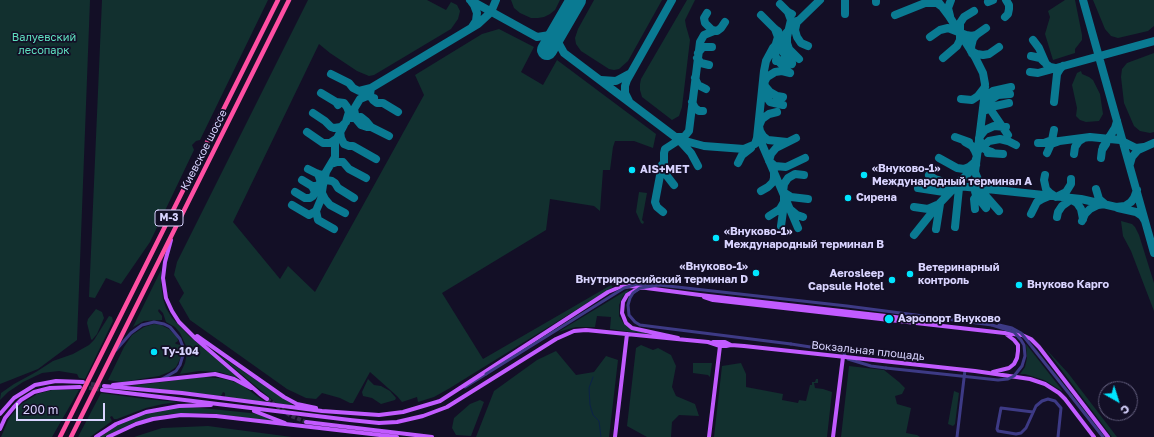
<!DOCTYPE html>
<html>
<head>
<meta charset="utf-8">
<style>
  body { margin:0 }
  #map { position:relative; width:1154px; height:437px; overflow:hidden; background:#130f26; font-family:"Golos Text",sans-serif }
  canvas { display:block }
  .north { position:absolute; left:1098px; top:381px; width:40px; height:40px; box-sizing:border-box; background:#130f26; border:1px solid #625e7d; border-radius:50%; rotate:141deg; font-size:11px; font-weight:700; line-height:16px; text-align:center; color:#d9d4ff }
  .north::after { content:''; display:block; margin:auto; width:14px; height:18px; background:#00e5ff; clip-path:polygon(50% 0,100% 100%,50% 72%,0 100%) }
  .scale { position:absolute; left:16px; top:403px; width:89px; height:18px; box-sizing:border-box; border:2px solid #d9d4ff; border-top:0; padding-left:5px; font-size:12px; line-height:14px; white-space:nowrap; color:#d9d4ff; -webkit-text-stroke:3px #130f26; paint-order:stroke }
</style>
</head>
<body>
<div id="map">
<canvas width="1154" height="437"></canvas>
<div class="north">С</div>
<div class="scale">200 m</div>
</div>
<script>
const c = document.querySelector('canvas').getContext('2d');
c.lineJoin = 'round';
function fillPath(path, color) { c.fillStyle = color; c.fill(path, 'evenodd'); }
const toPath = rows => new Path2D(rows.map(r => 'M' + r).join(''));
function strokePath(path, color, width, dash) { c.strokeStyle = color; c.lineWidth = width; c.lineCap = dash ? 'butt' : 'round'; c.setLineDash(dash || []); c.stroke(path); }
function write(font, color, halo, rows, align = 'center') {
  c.font = font + ' "Golos Text",sans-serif'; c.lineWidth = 3.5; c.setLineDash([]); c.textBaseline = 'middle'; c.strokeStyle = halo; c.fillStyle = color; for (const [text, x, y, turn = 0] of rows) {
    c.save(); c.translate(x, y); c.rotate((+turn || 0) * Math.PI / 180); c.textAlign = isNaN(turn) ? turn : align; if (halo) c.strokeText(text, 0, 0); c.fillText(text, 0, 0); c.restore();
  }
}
fillPath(toPath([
  [0,0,90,0,77,340,38,369,0,384],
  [102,0,268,0,200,140,196,141,192,145,194,150,150,242,121,284,106,278,95,298,89,297],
  [308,0,427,0,446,10,451,2,457,5,460,11,458,19,451,29,374,75,369,76,357,71,330,53,319,44,233,222,280,279,288,266,315,292,424,95,415,75,482,34,499,29,534,47,521,72,543,85,557,60,656,134,653,148,634,141,615,141,613,147,610,170,603,170,600,211,594,206,550,199,546,230,442,293,483,359,611,285,613,287,450,388,434,397,418,402,417,397,402,402,397,396,370,372,353,403,350,403,340,398,322,393,316,399,306,398,287,389,190,320,179,301,184,293,174,275,177,262],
  [511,0,560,0,555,10,550,14,544,17,538,18,531,18,520,13,514,8],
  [594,0,662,0,628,61,619,69,614,70,609,69,581,51,576,44,575,38,578,29],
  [687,0,695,0,685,20,686,26,690,40,682,107,679,116,672,120,642,97,640,90,640,84,641,79],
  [1065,0,1075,0,1082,35,1082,40,1075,49,1075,53,1053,60,1045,34,1050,17,1048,11],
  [1093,0,1154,0,1154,26,1148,31,1118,38,1111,36,1105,29],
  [1154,53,1154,132,1150,133,1140,131,1134,126,1124,103,1121,77,1122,69,1127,63],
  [1081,71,1082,74,1089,77,1093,80,1100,94,1103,114,1099,121,1086,122,1080,120,1076,116,1077,108,1072,85,1077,73],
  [639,192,647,193,642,220,644,222,643,224,641,223,636,212],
  [1121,221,1132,224,1135,227,1139,235,1154,283,1154,311,1131,251,1123,236],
  [161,270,161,283,163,299,166,308,172,318,189,336,237,376,238,378,220,372,199,371,180,374,185,363,187,353,190,354,191,348,187,348,180,333,175,327,166,322,163,313,159,309,158,311,162,316,162,320,144,321,133,327],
  [627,290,629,291,623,296,619,305,619,316,624,324,629,328,646,333,646,334,610,329,611,317,597,316,595,327,576,327,558,332],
  [96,309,102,312,104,318,97,334,92,340,91,339,87,323,88,319],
  [109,316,112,317,113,321,85,379,79,378,77,374,59,371,42,373,23,382,8,392,0,400,1,393,14,384,36,372,53,361,73,354,89,345,94,340],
  [154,324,161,325,169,329,177,337,178,341,175,343,176,344,180,345,181,357,176,367,169,372,159,376,122,382,108,380,124,347,132,335,144,327],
  [1026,344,1062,390,1062,391,1044,380,1025,374,1020,374,1025,367,1027,358],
  [641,345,653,350,658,348,671,355,676,366,672,387,676,396,695,404,699,416,679,415,672,422,671,437,647,437,627,426,636,348],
  [1045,348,1068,373,1117,437,1112,437],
  [556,351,576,375,594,372,606,356,618,360,609,437,476,437,494,391,537,360],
  [216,353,292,404,292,405,276,403],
  [693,363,712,363,710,377,708,375,693,373],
  [741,363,746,374,746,387,783,394,782,400,798,403,799,400,806,401,810,385,812,385,812,382,815,382,816,379,818,379,818,383,814,383,815,388,823,389,832,392,827,437,714,437,722,366],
  [849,366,884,370,899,382,905,388,902,394,895,396,897,404,911,408,906,433,917,435,920,437,841,437],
  [203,377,219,378,232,381,242,385,265,402,225,397,225,393,223,392,221,396,130,386],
  [368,379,374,385,381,386,390,391,396,398,395,400,381,404,372,398,363,396,362,392],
  [52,390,79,390,52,437,1,437,9,418,20,405,37,394],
  [954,391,959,393,955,424,953,426,948,424],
  [101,393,145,399,179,402,163,404,146,408,117,419,114,419,112,416,110,417,112,421,90,437,78,437],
  [480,400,484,402,471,436,456,435,452,428,454,418,470,404],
  [192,407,260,414,279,422,209,413,168,414,135,422,104,437,100,437,121,423,140,415,164,409],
  [208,426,292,437,134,437,162,428]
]), '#12302f');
strokePath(toPath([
  [593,377,589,388,590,405,593,415,599,421,601,437]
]), '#0c2248', 1);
strokePath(toPath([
  [470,0,537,37,550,35,560,27],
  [845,0,845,14],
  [937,0,949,16,975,57,983,73,985,84,984,100,975,172,979,182,988,188],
  [1083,0,1154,253],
  [471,1,474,5,477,13,476,21,472,27],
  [876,2,876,0],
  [988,2,993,0],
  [780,4,788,12,792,14],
  [788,12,791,20,787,37,787,43,789,49,799,59],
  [707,13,704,18,705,23,712,30,717,31,721,28,725,22],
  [761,15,775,29,778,31],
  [895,15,925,3,937,3,941,6],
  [950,16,948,8,951,0],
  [1005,17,1008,14,1009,9,1009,5,1006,0],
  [797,21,795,30,797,37,801,43,808,46],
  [561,26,558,39,559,44,564,53,678,139,704,146,744,149,751,146,755,144,757,138,764,71,766,61,773,48,789,30,820,0],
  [775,29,778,37,775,47,775,55,778,61,790,73],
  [783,37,781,45,782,51,792,63],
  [930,37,940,30,948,28,966,35,972,36,976,35],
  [1033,40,1039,48,1046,64,1050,67,1055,68],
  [971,51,977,54,983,55,989,54,999,47],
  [698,53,703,47,712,47],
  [972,53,971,47,973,39,976,35,986,28],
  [1031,56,1040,58,1044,62],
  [697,58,701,63,709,65],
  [943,58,957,46,960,40,960,23,964,17,974,11],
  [776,61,783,60,792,64],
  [1030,72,1038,73,1049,70,1154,41],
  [331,74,349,83,353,88,359,91,371,88],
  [695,78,698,85,706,89],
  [601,80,616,81,629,74],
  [764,81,765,86,770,92,777,96,783,97],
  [764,83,767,77,775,72,782,71,790,73],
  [763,90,768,99,770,102,783,105],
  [321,93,336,102,338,105],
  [374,98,367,96,360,99,354,109,356,119,361,125,367,127,371,127,389,136],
  [961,99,972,100,978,96,985,87],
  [629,101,625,93,625,86,627,80,672,0],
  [692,102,695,108,699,111,703,111],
  [1054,102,1057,74,1060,69,1063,66],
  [984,107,989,101,998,95,1010,94],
  [986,110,991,107,1009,103],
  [398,112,383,103,377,103,373,100,370,94,371,88,478,24,491,12,496,0],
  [777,112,769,114,762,119,759,126,760,131,763,136,768,140,787,142],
  [313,113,325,121,331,127,334,128,341,127,346,122,349,112,347,107,344,103,336,102],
  [352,118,361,117,366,121,371,127],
  [340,131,341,138,344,144,349,146,353,146,376,159],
  [307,132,323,143,330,143,336,139],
  [758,135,798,228],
  [1008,135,984,100,986,96,993,91,1011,87],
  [676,137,684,137,689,131,700,42,704,35,714,31],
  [955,137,969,142],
  [796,138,776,148,771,154,769,161,775,166,786,167,805,158],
  [680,141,691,153,698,166],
  [1038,143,1044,143,1052,140,1054,130],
  [1044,143,1090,137,1120,140,1136,148,1144,147],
  [1103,147,1115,128,1117,121],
  [980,149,989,141,1000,139,1008,141,1016,145],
  [992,152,986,150,982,146,979,138,981,135,985,130,994,126,1006,127],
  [988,153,1003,154],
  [1047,153,1051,144,1057,142],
  [1074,154,1075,147,1079,141,1084,138],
  [939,158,957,168,964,169,969,167,975,162,977,156,975,151,972,146,965,142],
  [1101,158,1102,150,1106,144],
  [738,163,742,155,751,148],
  [331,164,337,162,343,162,349,169,366,178],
  [1130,164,1132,157,1138,150,1154,143],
  [662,165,655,202,657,207,663,212],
  [308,169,318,174,322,175],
  [804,175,795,174,788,178,784,184,783,192,791,197,808,199],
  [929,175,941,183],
  [1045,175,1044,180,1046,189,1050,193,1056,197,1066,192,1071,184,1071,179],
  [302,180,312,186,317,186,321,182,318,174],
  [938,180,949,185,1081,199,1116,207,1125,206,1131,202,1134,198,1137,190],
  [321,183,326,180,332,181,335,183,338,188,354,198],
  [974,183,974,188,976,195,986,208],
  [674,185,667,176,664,170,664,153,665,149,682,138],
  [918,188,944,192,953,189],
  [975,189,984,194,999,211],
  [761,191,768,187,773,182,774,178,774,172],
  [295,192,305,198,310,198,313,196,315,192,312,186],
  [322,193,325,199,330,205,345,213],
  [1070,199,1077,203,1081,209,1083,219],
  [292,205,309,215,316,211,321,199,323,185,326,172,335,157,335,142,344,125],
  [914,207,928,209,937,205],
  [1118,208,1136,212,1142,216,1145,221],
  [975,209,974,199,979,192],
  [791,210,797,215,803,217],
  [316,211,318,220,334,229],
  [1031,214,1037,202,1042,199,1049,196],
  [769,216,780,209,784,202,784,196],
  [1057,217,1058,212,1062,206,1069,201,1074,199],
  [1082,221,1085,214,1090,209,1098,205,1105,204,1099,199,1096,189],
  [781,226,784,204],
  [955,227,959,188,961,180],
  [936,229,940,204],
  [914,235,938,205,976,165]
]), '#0a7a92', 8);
strokePath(toPath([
  [547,50,576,0]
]), '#0a7a92', 20);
strokePath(toPath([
  [85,383,104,386],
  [83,387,102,390],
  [267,399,291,416,306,422]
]), '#312d47', 4, [4, 2]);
strokePath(toPath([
  [659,285,847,306,992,325],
  [791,344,843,352,846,357],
  [116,350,131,333,142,325,154,322,164,324,170,327,180,339,183,347,183,355,180,365,176,371,162,379],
  [848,359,871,366,886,368],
  [465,387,486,374],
  [1071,396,1103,437],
  [1033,412,1001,408,997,429,998,431,1016,434,1021,433,1026,428,1036,406,1042,401,1048,399,1055,401,1061,408,1058,437],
  [957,437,965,370]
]), '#3d3a85', 3);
strokePath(toPath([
  [171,240,165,262,163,278,166,298,172,311,179,322,196,339,260,394],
  [639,288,627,295,623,302,622,313,626,323,632,328,678,338],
  [704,297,713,300,1022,335,1031,339,1039,347,1108,437],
  [197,336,284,397,297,404,316,408],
  [713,342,725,342,731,345,744,346,975,371,1030,379,1045,384,1059,393,1065,399,1094,437],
  [993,372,1009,368,1014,364,1017,358,1018,351,1018,345,1014,340,1006,334],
  [113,385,215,374,234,379,251,388],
  [104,386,182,393,322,411,379,415,403,412,440,401,608,292,620,287,631,286,700,295,930,321,940,325],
  [102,390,350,420,379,423,397,422,423,416,447,407,556,339,574,331,586,330,687,340,708,342,720,346,726,346,731,345],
  [260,394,267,399],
  [254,411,285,423],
  [0,414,14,398,35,385,56,381,83,382],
  [306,422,432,437],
  [0,429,5,418,14,407,21,400,34,392,50,388,80,387],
  [96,437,116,424,146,412,179,406,211,405],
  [108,437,136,424,153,419,181,415,216,416,397,437],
  [615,437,627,334],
  [709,437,720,346],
  [833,437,843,357]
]), '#c25bff', 4);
strokePath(toPath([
  [60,437,278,0],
  [71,437,289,0]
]), '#ff4fa3', 4.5);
strokePath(toPath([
  [659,285,640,288,633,293,630,298,628,305,629,315,635,322,640,325,791,344],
  [999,325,1012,328,1021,333,1071,396],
  [886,368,998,380,1008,379,1014,376,1022,366,1025,356,1024,345,1021,340,1014,332,992,325],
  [486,374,624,288,637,284,654,285]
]), '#3d3a85', 3);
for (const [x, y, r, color] of [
  [632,170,4,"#00e5ff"],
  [864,175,4,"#00e5ff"],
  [848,198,4,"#00e5ff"],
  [716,238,4,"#00e5ff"],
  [756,273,4,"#00e5ff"],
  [910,274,4,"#00e5ff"],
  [892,280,4,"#00e5ff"],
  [1019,285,4,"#00e5ff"],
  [889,319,5,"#00e5ff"],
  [154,352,4,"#00e5ff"]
]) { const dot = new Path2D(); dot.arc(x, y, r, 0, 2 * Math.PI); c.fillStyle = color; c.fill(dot); strokePath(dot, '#130f26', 1.5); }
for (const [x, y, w] of [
  [169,218,28]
]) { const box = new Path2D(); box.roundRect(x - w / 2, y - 8, w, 16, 3); c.fillStyle = '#130f26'; c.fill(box); strokePath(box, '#d9d4ff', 1); }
write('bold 10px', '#d9d4ff', null, [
  ["М-3",169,218]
]);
write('11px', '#5fe0c0', '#130f26', [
  ["Валуевский",44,38],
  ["лесопарк",44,51]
]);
write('11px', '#d9d4ff', '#130f26', [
  ["Киевское шоссе",204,150,-63],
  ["Вокзальная площадь",868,351,6]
]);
write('bold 11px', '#d9d4ff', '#130f26', [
  ["«Внуково-1»",872,169],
  ["Международный терминал А",872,182],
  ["AIS+MET",640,170],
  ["Сирена",856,198],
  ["«Внуково-1»",724,232],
  ["Международный терминал B",724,245],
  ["«Внуково-1»",748,267,"right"],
  ["Внутрироссийский терминал D",748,280,"right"],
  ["Ветеринарный",918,268],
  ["контроль",918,281],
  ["Aerosleep",884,274,"right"],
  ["Capsule Hotel",884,287,"right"],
  ["Внуково Карго",1027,285],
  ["Аэропорт Внуково",898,319],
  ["Ту-104",162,352]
], 'left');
</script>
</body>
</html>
